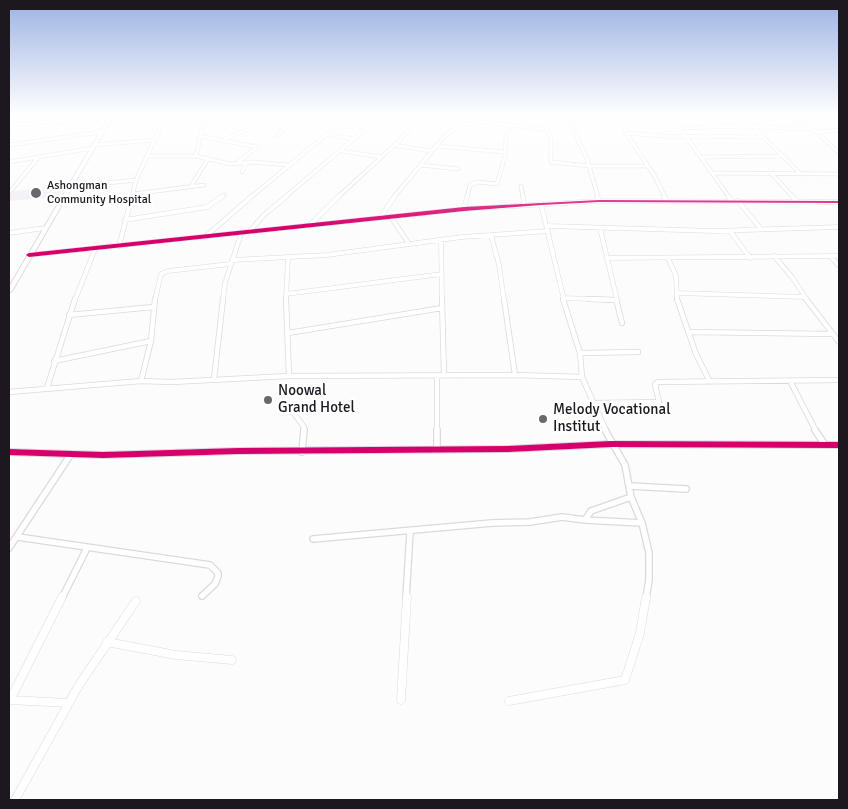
<!DOCTYPE html>
<html>
<head>
<meta charset="utf-8">
<style>
  body { margin:0 }
  #map { position:relative; width:848px; height:809px; overflow:hidden; background:#fcfcfc; font-family:Signika,sans-serif }
  canvas { display:block }
  .frame { position:absolute; inset:0; border:10px solid #1d1820; pointer-events:none }
</style>
</head>
<body>
<div id="map">
<canvas width="848" height="809"></canvas>
<div class="frame"></div>
</div>
<script>
const c = document.querySelector('canvas').getContext('2d');
c.lineJoin = 'round';
function fillPath(path, color) { c.fillStyle = color; c.fill(path, 'evenodd'); }
const toPath = rows => new Path2D(rows.map(r => 'M' + r).join(''));
function strokePath(path, color, width, dash) { c.strokeStyle = color; c.lineWidth = width; c.lineCap = dash ? 'butt' : 'round'; c.setLineDash(dash || []); c.stroke(path); }
function write(font, color, halo, rows, align = 'center') {
  c.font = font + ' Signika,sans-serif'; c.lineWidth = 5; c.setLineDash([]); c.textBaseline = 'middle'; c.strokeStyle = halo; c.fillStyle = color; for (const [text, x, y, turn = 0] of rows) {
    c.save(); c.translate(x, y); c.rotate((+turn || 0) * Math.PI / 180); c.textAlign = isNaN(turn) ? turn : align; if (halo) c.strokeText(text, 0, 0); c.fillText(text, 0, 0); c.restore();
  }
}
fillPath(toPath([
  [65,186,59,197,9,201,11,191]
]), '#f1edf4');
const minorFar4 = toPath([
  [567,115,587,159,598,197],
  [593,115,638,115],
  [618,115,626,133,654,175,665,197],
  [791,115,816,132,839,153],
  [834,115,839,119],
  [111,116,138,115],
  [9,125,110,118],
  [753,127,801,174],
  [816,132,839,130],
  [626,133,663,136,763,137],
  [326,134,354,139],
  [199,136,257,147,238,162],
  [277,136,297,115],
  [225,139,247,130,255,115],
  [9,145,101,132],
  [95,145,155,140],
  [394,145,431,151],
  [437,146,505,152],
  [342,151,380,157],
  [149,156,196,156,230,164,253,162,288,165],
  [196,156,205,115],
  [702,157,784,156],
  [9,162,93,148],
  [420,165,458,169],
  [242,172,247,162],
  [714,173,839,174],
  [772,174,793,197],
  [191,186,208,159],
  [521,186,523,197],
  [69,187,136,180],
  [9,193,37,159],
  [133,194,204,185],
  [132,197,136,180,166,115],
  [221,197,224,195],
  [251,197,350,115],
  [285,197,382,115],
  [338,197,399,141,421,115],
  [394,197,442,139,453,129,466,124,486,122,548,130,551,141,551,162,590,166,648,166],
  [467,197,470,185,478,182,497,184,505,156,506,135,511,125],
  [729,197,680,128,743,126,811,129]
]);
const minorFar3 = toPath([
  [523,196,524,205],
  [597,196,599,201],
  [664,196,667,202],
  [728,196,732,201],
  [792,196,797,201],
  [738,201,761,229],
  [541,204,564,300],
  [464,209,467,196],
  [391,217,409,244],
  [380,218,395,196],
  [125,220,207,207,223,196],
  [309,226,339,196],
  [548,226,714,231,839,227],
  [600,228,617,300],
  [730,231,750,258],
  [9,233,45,228],
  [248,233,264,215,287,196],
  [491,235,499,265,504,300],
  [205,237,252,196],
  [441,240,442,300],
  [119,246,132,196],
  [29,255,464,209,599,201,839,202],
  [774,256,792,277,807,300],
  [831,257,839,266],
  [606,258,839,256],
  [668,258,676,276,677,300],
  [232,260,327,255,462,237,548,231],
  [677,293,804,297],
  [286,294,442,274],
  [564,298,615,300],
  [75,300,95,249],
  [155,300,161,274,168,271,230,264],
  [223,300,225,283,241,234],
  [286,300,288,257]
]);
const minorFar2 = toPath([
  [286,299,289,376],
  [442,299,444,375],
  [504,299,515,375],
  [563,299,580,353,582,377,606,431],
  [589,299,615,300],
  [616,299,622,323],
  [677,299,696,354,709,380],
  [806,299,839,342],
  [69,315,153,307],
  [689,332,833,334],
  [288,333,442,308],
  [580,353,638,352],
  [54,361,151,341],
  [437,376,437,431],
  [214,379,223,299],
  [141,381,151,341,155,299],
  [790,381,816,431],
  [47,388,75,299],
  [9,392,141,381,172,382,289,376,515,375,582,377],
  [594,403,659,402,655,384,658,382,839,380],
  [290,408,304,427,304,431]
]);
const minorFar1 = toPath([
  [437,430,437,450],
  [815,430,825,445],
  [9,452,103,455,238,451,508,449,611,444,839,445],
  [302,452,304,430],
  [630,486,686,489],
  [631,497,642,523,649,553,649,580,646,598],
  [585,520,642,523],
  [18,537,210,565,218,573,218,576,215,584,202,596],
  [313,539,492,523,530,522,562,517,585,520,591,511,631,497,625,465,605,430],
  [9,548,71,454],
  [62,598,87,548],
  [406,598,410,532]
]);
const minor = toPath([
  [62,597,10,700,69,703],
  [107,642,176,655,232,660],
  [401,700,407,597],
  [509,701,625,680,640,633,646,597],
  [15,800,79,685,136,601]
]);
const tertiary = toPath([
  [110,115,114,115,12,291,9,293,9,287,110,115]
]);
strokePath(minorFar4, '#dcd9de', 4.5);
strokePath(minorFar3, '#dcd9de', 5);
strokePath(minorFar2, '#dcd9de', 6);
strokePath(minorFar1, '#dcd9de', 8);
strokePath(minor, '#dcd9de', 9);
strokePath(tertiary, '#dcd9de', 2);
strokePath(minorFar4, '#fff', 3);
strokePath(minorFar3, '#fff', 4);
strokePath(minorFar2, '#fff', 4.5);
strokePath(minorFar1, '#fff', 5.5);
strokePath(minor, '#fff', 8);
fillPath(tertiary, '#fff');
fillPath(toPath([
  [599,200,839,201,839,203,599,202,541,205,464,211,29,257,26,255,29,253,464,207,599,200],
  [611,441,839,442,839,448,611,447,508,452,238,454,103,458,9,455,9,449,103,452,238,448,508,446,611,441]
]), '#d6006c');
const sky = c.createLinearGradient(0, 0, 0, 228);
sky.addColorStop(0, '#9db3e4');
sky.addColorStop(0.5, '#fefefe');
sky.addColorStop(1, '#fefefe00');
c.fillStyle = sky;
c.fillRect(0, 0, 848, 228);
for (const [x, y, r, color] of [
  [36,193,6,"#6b686d"],
  [268,400,5,"#6b686d"],
  [543,419,5,"#6b686d"]
]) { const dot = new Path2D(); dot.arc(x, y, r, 0, 2 * Math.PI); c.fillStyle = color; c.fill(dot); strokePath(dot, '#fff', 2); }
write('12px', '#1d1820', '#fff', [
  ["Ashongman",47,186],
  ["Community Hospital",47,200]
], 'left');
write('15px', '#1d1820', '#fff', [
  ["Noowal",278,391],
  ["Grand Hotel",278,408],
  ["Melody Vocational",553,410],
  ["Institut",553,427]
], 'left');
</script>
</body>
</html>
